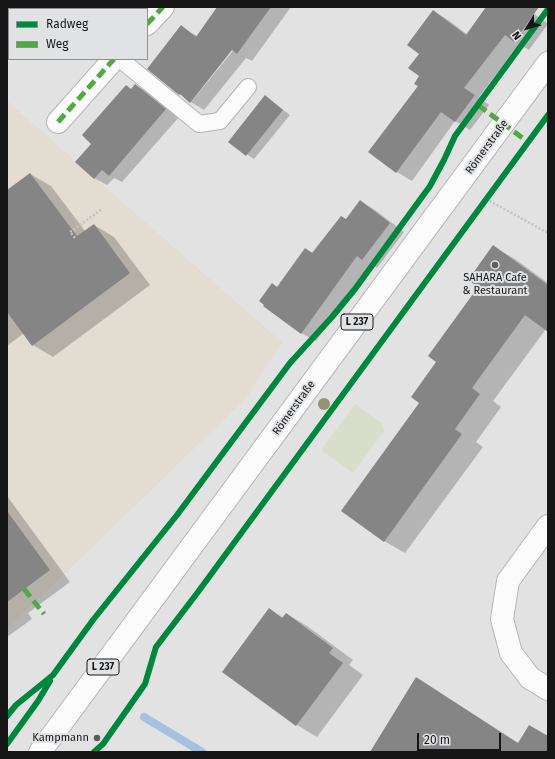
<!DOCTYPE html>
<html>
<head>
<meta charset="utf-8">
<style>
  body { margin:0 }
  #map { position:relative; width:555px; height:759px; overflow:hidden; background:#e2e2e3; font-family:"Fira Sans",sans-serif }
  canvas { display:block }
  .frame { position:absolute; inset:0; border:8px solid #161617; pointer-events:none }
  .legend { position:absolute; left:8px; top:8px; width:140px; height:52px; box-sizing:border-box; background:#e1e2e4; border:1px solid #909092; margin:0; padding:5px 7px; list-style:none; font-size:12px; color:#161617 }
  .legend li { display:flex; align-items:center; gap:8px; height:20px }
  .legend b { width:20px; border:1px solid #909092 }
  .north { position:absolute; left:507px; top:8px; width:40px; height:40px; -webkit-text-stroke:3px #e1e2e4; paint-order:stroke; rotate:233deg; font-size:11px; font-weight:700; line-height:16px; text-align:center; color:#161617 }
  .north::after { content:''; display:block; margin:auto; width:14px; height:18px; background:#161617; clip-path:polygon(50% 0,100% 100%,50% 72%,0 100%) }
  .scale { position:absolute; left:417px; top:733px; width:84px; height:18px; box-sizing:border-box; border:2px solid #161617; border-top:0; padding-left:5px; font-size:12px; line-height:14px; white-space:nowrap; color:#161617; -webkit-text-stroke:3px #e1e2e4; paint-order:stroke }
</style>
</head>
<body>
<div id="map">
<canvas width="555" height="759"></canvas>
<div class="frame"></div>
<ul class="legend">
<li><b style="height:5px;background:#00873e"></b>Radweg</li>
<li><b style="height:5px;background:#51a942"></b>Weg</li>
</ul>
<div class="north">N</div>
<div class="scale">20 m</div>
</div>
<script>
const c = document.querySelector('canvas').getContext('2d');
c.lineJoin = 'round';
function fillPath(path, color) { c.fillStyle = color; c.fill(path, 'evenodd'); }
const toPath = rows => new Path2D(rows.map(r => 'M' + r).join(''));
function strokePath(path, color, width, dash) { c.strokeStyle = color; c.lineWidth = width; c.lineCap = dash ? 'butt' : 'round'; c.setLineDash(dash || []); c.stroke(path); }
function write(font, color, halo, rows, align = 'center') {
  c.font = font + ' "Fira Sans",sans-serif'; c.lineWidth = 4; c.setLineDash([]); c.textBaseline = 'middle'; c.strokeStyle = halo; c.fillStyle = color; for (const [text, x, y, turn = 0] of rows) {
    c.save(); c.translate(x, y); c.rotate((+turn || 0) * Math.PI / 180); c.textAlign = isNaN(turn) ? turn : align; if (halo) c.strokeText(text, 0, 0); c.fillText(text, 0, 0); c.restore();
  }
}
fillPath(toPath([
  [7,101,282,342,247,397,7,630]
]), '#e3dcd1');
fillPath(toPath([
  [355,404,383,424,382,427,385,430,353,473,321,450]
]), '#d8dec9');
fillPath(toPath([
  [65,7,134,7,132,9,64,9],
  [218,7,291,7,252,61,246,58,204,110,191,102,236,47,235,45,187,98,179,94,181,27,197,36],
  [487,7,525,7,548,24,529,50,519,44,479,97,489,105,470,130,455,121,412,181,397,172,370,152,419,86,421,54,433,11,448,20,468,35],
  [135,85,148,92,179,117,122,182,114,178,107,185,94,178,93,144],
  [265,96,290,115,254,159,229,142],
  [30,174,51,186,85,231,94,225,114,237,150,285,53,357,33,345,24,333,7,346,7,191],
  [360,201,375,210,404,232,377,268,372,264,316,341,301,333,278,287,306,249,313,253,347,220],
  [494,247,515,259,548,283,548,331,546,329,493,401,501,407,476,442,483,447,405,553,384,541,421,402,438,362,480,287],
  [7,496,70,582,28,613,32,619,7,637],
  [269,609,284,618,287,614,307,626,353,660,349,665,363,675,317,737,297,725,223,671]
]), '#0003');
strokePath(toPath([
  [144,717,202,752]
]), '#a5c0e0', 8);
fillPath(toPath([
  [217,7,271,7,237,54,232,50,190,103,180,94,179,95,147,69,181,25,196,37],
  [486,7,539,7,514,42,505,35,464,88,475,95,455,122,441,112,396,173,368,152,418,86,414,84,419,76,408,68,419,54,407,45,433,10,466,35],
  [135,84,166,109,109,176,102,170,94,179,75,162,91,144,82,135,126,85,131,89],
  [265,95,283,110,246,156,228,142],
  [30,173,77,236,94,224,130,273,32,346,7,312,7,190],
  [360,200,390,223,362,260,357,256,301,334,263,306,264,305,259,301,272,283,277,287,305,248,312,253,341,216,346,219],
  [493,245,548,285,548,332,525,315,472,388,480,394,455,429,462,434,384,542,341,511,419,403,411,397,436,362,428,356,478,287,468,280],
  [7,511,50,570,7,602],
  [269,608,282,618,286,613,333,648,329,653,343,663,296,726,222,672],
  [416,677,518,743,529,725,548,736,548,752,370,752]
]), '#858586');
const service = toPath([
  [120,59,199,124,220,121,248,87]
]);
const minor = toPath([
  [147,24,163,7],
  [58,122,114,59],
  [548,526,508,581,502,619,511,653,530,678,548,689]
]);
const primary = toPath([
  [40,752,548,63]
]);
strokePath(service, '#b5b5b6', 18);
strokePath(minor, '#b5b5b6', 24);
strokePath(primary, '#b5b5b6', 24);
strokePath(toPath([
  [486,199,548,233],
  [75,238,70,232,101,210]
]), '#c3c3c4', 2.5, [2, 2]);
strokePath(service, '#fbfbfb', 16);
strokePath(minor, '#fbfbfb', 22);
strokePath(primary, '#fbfbfb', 22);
strokePath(toPath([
  [147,24,163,7],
  [478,105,528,142],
  [58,122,114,59],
  [24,589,44,614]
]), '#51a942', 5, [10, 5]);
strokePath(toPath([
  [7,716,16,705,53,675,93,620,177,515,290,363,332,317,355,289,430,186,444,160,455,136,548,9],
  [7,744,38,701,50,681],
  [94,752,103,744,145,684,156,647,198,592,548,115]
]), '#00873e', 6);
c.fillStyle = '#909674';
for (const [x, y] of [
  [324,404]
]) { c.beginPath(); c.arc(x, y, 6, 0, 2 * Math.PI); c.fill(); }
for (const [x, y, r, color] of [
  [495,265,4,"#5d5d5e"],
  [97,738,4,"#5d5d5e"]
]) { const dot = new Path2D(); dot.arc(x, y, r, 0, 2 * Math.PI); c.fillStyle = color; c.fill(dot); strokePath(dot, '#e1e2e4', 1.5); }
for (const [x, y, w] of [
  [357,322,32],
  [103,667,32]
]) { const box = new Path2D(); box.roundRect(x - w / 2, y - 8, w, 16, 3); c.fillStyle = '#e1e2e4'; c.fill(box); strokePath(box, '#161617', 1); }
write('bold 10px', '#161617', null, [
  ["L 237",357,322],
  ["L 237",103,667]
]);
write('11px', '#161617', '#e1e2e4', [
  ["Römerstraße",487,147,-54],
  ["Römerstraße",294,408,-54]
]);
write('11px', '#161617', '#e1e2e4', [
  ["SAHARA Cafe",495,278],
  ["& Restaurant",495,291],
  ["Kampmann",89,738,"right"]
]);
</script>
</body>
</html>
